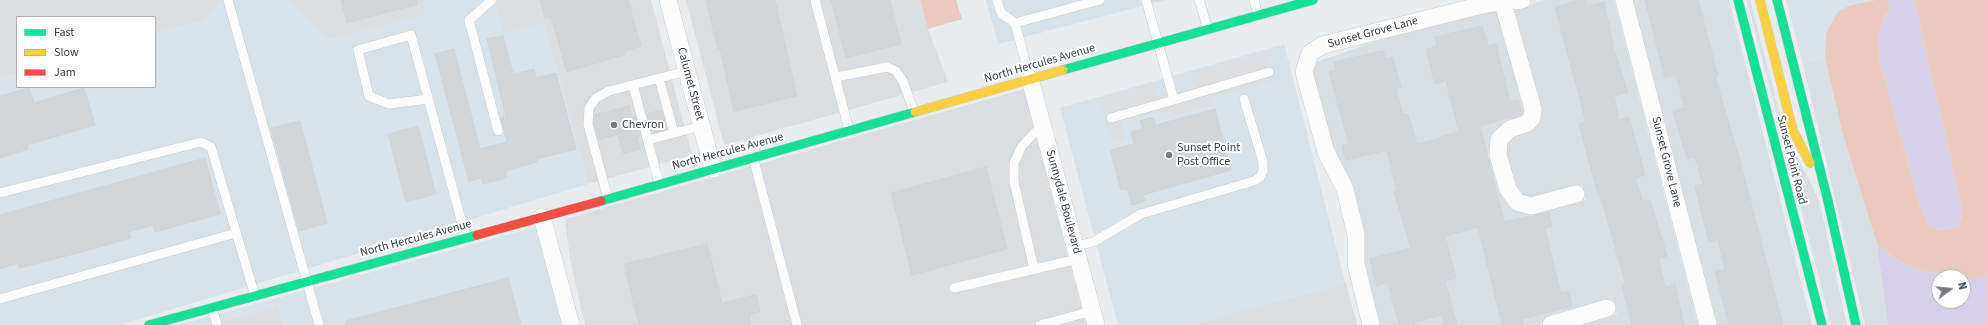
<!DOCTYPE html>
<html>
<head>
<meta charset="utf-8">
<style>
  body { margin:0 }
  #map { position:relative; width:1987px; height:325px; overflow:hidden; background:#eaedf0; font-family:"Source Sans 3",sans-serif }
  canvas { display:block }
  .legend { position:absolute; left:16px; top:16px; width:140px; height:72px; box-sizing:border-box; background:#fff; border:1px solid #afb2b5; margin:0; padding:5px 7px; list-style:none; font-size:12px; color:#383f45 }
  .legend li { display:flex; align-items:center; gap:8px; height:20px }
  .legend b { width:20px; border:1px solid #afb2b5 }
  .north { position:absolute; left:1931px; top:269px; width:40px; height:40px; box-sizing:border-box; background:#fff; border:1px solid #afb2b5; border-radius:50%; rotate:75deg; font-size:11px; font-weight:700; line-height:16px; text-align:center; color:#383f45 }
  .north::after { content:''; display:block; margin:auto; width:14px; height:18px; background:#767c81; clip-path:polygon(50% 0,100% 100%,50% 72%,0 100%) }
</style>
</head>
<body>
<div id="map">
<canvas width="1987" height="325"></canvas>
<ul class="legend">
<li><b style="height:5px;background:#16e098"></b>Fast</li>
<li><b style="height:5px;background:#ffcf43"></b>Slow</li>
<li><b style="height:5px;background:#f24e42"></b>Jam</li>
</ul>
<div class="north">N</div>
</div>
<script>
const c = document.querySelector('canvas').getContext('2d');
c.lineJoin = 'round';
function fillPath(path, color) { c.fillStyle = color; c.fill(path, 'evenodd'); }
const toPath = rows => new Path2D(rows.map(r => 'M' + r).join(''));
function strokePath(path, color, width, dash) { c.strokeStyle = color; c.lineWidth = width; c.lineCap = dash ? 'butt' : 'round'; c.setLineDash(dash || []); c.stroke(path); }
function write(font, color, halo, rows, align = 'center') {
  c.font = font + ' "Source Sans 3",sans-serif'; c.lineWidth = 4; c.setLineDash([]); c.textBaseline = 'middle'; c.strokeStyle = halo; c.fillStyle = color; for (const [text, x, y, turn = 0] of rows) {
    c.save(); c.translate(x, y); c.rotate((+turn || 0) * Math.PI / 180); c.textAlign = isNaN(turn) ? turn : align; if (halo) c.strokeText(text, 0, 0); c.fillText(text, 0, 0); c.restore();
  }
}
fillPath(toPath([
  [1543,0,1614,0,1698,325,1576,325,1617,314,1613,299,1551,315,1540,325,1380,325,1365,262,1365,233,1353,186,1334,149,1313,71,1316,62,1394,35,1496,10,1524,110,1524,115,1521,117,1503,124,1493,134,1490,140,1490,157,1499,192,1509,207,1514,210,1528,213,1586,200,1582,185,1531,197,1523,195,1516,186,1507,153,1508,142,1514,136,1532,129,1539,123,1542,109,1514,9,1524,8],
  [1633,0,1729,0,1812,325,1717,325],
  [1747,0,1750,0,1785,133,1819,200,1847,325,1831,325],
  [1825,58,1843,135,1877,244,1888,325,1865,325,1803,64]
]), '#d9dee3');
fillPath(toPath([
  [221,0,289,0,328,40,426,13,423,0,495,0,544,23,588,184,120,325,0,325,0,78,17,73,17,87,155,87,155,34,205,20],
  [986,0,1165,0,998,44],
  [1786,0,1875,0,1851,5,1826,33,1825,58,1803,64],
  [1284,44,1346,286,1345,283,1189,325,1118,325,1060,108],
  [536,227,562,325,284,325,278,306,205,325,178,325]
]), '#d8e2ea');
fillPath(toPath([
  [0,0,221,0,205,20,155,34,155,17,17,17,17,73,0,78],
  [289,0,423,0,426,14,328,40],
  [495,0,651,0,692,155,588,184,544,23,504,33],
  [686,0,920,0,928,29,948,82,724,145],
  [1024,89,1086,325,585,325,570,259,565,219],
  [1346,283,1357,325,1189,325,1345,283],
  [278,306,284,325,205,325]
]), '#dadee1');
fillPath(toPath([
  [1888,0,1914,0,1962,209,1959,227,1940,230,1928,224,1920,205,1879,58,1878,36,1885,15,1891,7],
  [1877,244,1895,259,1914,268,1954,277,1939,277,1939,301,1963,301,1963,279,1978,279,1987,275,1987,325,1888,325]
]), '#d5cfe8');
fillPath(toPath([
  [1266,53,1273,80,1211,97,1213,105,1172,116,1170,109,1121,122,1126,140,1112,143,1100,98,1152,83,1156,97,1195,87,1191,73]
]), '#dcdee1');
fillPath(toPath([
  [920,0,956,0,962,19,928,29],
  [1875,0,1888,0,1891,7,1885,15,1878,36,1879,58,1920,205,1928,224,1940,230,1959,227,1962,209,1914,0,1987,0,1987,275,1978,279,1964,279,1963,277,1954,277,1914,268,1895,259,1877,244,1843,135,1825,58,1826,33,1838,12,1851,5]
]), '#e9cac0');
const building = toPath([
  [341,0,417,0,418,4,347,23,341,0],
  [540,0,628,0,641,46,625,51,626,54,567,72,551,17,545,18,540,0],
  [706,0,775,0,797,96,734,111,720,48,718,49,706,0],
  [831,0,890,0,901,44,846,58,831,0],
  [1581,0,1586,0,1588,6,1604,2,1614,49,1628,93,1614,96,1619,120,1629,117,1645,175,1635,178,1643,202,1650,200,1667,256,1658,258,1665,287,1675,284,1684,325,1632,325,1622,286,1626,285,1600,194,1598,195,1579,124,1586,122,1555,7,1581,0],
  [1645,0,1698,0,1718,76,1715,77,1739,157,1783,325,1729,325,1715,271,1725,269,1718,239,1709,242,1695,186,1703,184,1695,157,1687,159,1673,111,1685,108,1676,75,1665,78,1645,0],
  [1482,26,1488,46,1496,44,1510,102,1518,100,1522,114,1480,126,1504,222,1549,212,1552,226,1545,228,1555,271,1561,293,1569,291,1572,306,1522,319,1523,325,1502,325,1478,227,1445,236,1456,278,1445,281,1457,325,1444,325,1441,315,1413,323,1414,325,1399,325,1388,283,1376,286,1370,259,1411,248,1394,191,1397,190,1387,150,1346,160,1342,146,1349,144,1329,72,1336,70,1334,62,1383,51,1386,59,1393,57,1401,87,1396,89,1403,115,1408,114,1417,144,1442,138,1442,136,1459,132,1446,81,1435,84,1426,50,1437,46,1435,37,1482,26],
  [503,36,513,74,534,69,536,78,556,73,576,149,536,159,537,162,506,171,507,178,483,184,481,178,469,181,435,54,454,49,480,149,507,142,501,118,506,117,487,39,503,36],
  [29,88,34,103,84,88,95,125,27,145,28,149,0,158,0,96,29,88],
  [629,106,632,118,635,117,640,136,637,137,640,149,623,153,618,134,598,140,594,123,595,115,629,106],
  [1215,109,1231,170,1143,195,1145,201,1132,205,1127,189,1121,190,1110,150,1134,144,1131,132,1143,129,1140,121,1153,117,1156,125,1215,109],
  [661,110,667,129,652,133,647,114,661,110],
  [300,121,327,223,299,231,271,128,300,121],
  [418,126,436,194,406,202,388,134,418,126],
  [205,158,220,214,155,232,153,225,129,232,131,238,89,250,20,268,18,263,0,269,0,215,205,158],
  [986,167,1007,249,912,275,891,193,986,167],
  [707,244,722,303,756,295,760,312,749,315,751,325,639,325,624,264,707,244],
  [508,278,521,325,346,325,346,321,508,278]
]);
fillPath(building, '#d3d6d9');
strokePath(building, '#d0d4d8', 1);
const lane = toPath([
  [228,0,319,325],
  [492,0,469,20,498,131],
  [815,0,849,130],
  [997,0,1001,13,1015,23],
  [1146,0,1174,100,1269,72],
  [1199,0,1208,29],
  [1254,0,1258,15],
  [836,77,887,67,896,71,903,81,914,112],
  [659,78,674,133],
  [1030,79,1015,23,1100,0],
  [633,85,659,183],
  [428,99,389,104,369,96,358,50,411,35,466,238],
  [1111,118,1174,100],
  [648,140,701,126],
  [753,157,797,325],
  [0,193,201,142,211,147,255,296],
  [608,199,588,124,589,108,596,98,609,91,687,71],
  [1075,247,1095,241,1141,214,1254,181,1260,177,1263,171,1263,162,1244,99],
  [1034,269,1014,182,1014,163,1022,146,1043,124],
  [954,288,1078,259],
  [0,299,236,233],
  [212,308,217,325],
  [1040,325,1092,311]
]);
const street = toPath([
  [668,0,713,169],
  [1502,0,1533,109,1532,118,1526,124,1510,129,1499,139,1498,155,1508,189,1517,202,1531,206,1576,194],
  [1624,0,1708,325],
  [1030,79,1096,325],
  [542,217,571,325],
  [1371,325,1356,264,1356,235,1345,189,1326,152,1304,72,1310,53,1323,45,1486,4,1522,0],
  [1551,325,1607,308]
]);
const fast = toPath([
  [1738,0,1822,325],
  [1777,0,1827,197,1856,325],
  [1063,70,1313,0],
  [601,201,915,112],
  [149,325,477,235]
]);
const slow = toPath([
  [1760,0,1793,131,1810,163],
  [915,112,1063,70]
]);
const jam = toPath([
  [477,235,601,201]
]);
strokePath(lane, '#c8cbce', 10);
strokePath(street, '#c8cbce', 18);
strokePath(fast, '#c5cbd1', 10);
strokePath(slow, '#c5cbd1', 10);
strokePath(jam, '#c5cbd1', 10);
strokePath(lane, '#fcfcfd', 9);
strokePath(street, '#fcfcfd', 17);
strokePath(fast, '#16e098', 9);
strokePath(slow, '#ffcf43', 9);
strokePath(jam, '#f24e42', 9);
for (const [x, y, r, color] of [
  [614,125,4,"#767c81"],
  [1169,155,4,"#767c81"]
]) { const dot = new Path2D(); dot.arc(x, y, r, 0, 2 * Math.PI); c.fillStyle = color; c.fill(dot); strokePath(dot, '#fff', 1.5); }
write('12px', '#383f45', '#fff', [
  ["Sunset Grove Lane",1373,33,-15],
  ["North Hercules Avenue",1040,64,-16],
  ["Calumet Street",690,84,75],
  ["North Hercules Avenue",728,152,-15],
  ["Sunset Point Road",1791,160,76],
  ["Sunset Grove Lane",1666,162,76],
  ["Sunnydale Boulevard",1063,202,75],
  ["North Hercules Avenue",416,239,-15]
]);
write('12px', '#383f45', '#fff', [
  ["Chevron",622,125],
  ["Sunset Point",1177,148],
  ["Post Office",1177,162]
], 'left');
</script>
</body>
</html>
